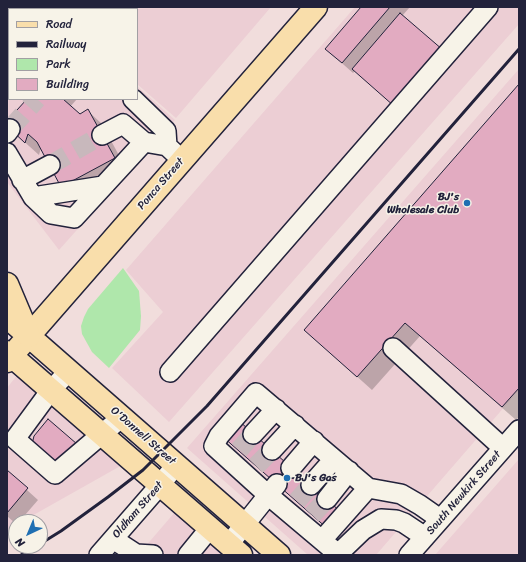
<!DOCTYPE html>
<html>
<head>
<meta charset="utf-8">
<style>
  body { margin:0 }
  #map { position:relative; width:526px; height:562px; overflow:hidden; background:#f1dddc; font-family:Sriracha,sans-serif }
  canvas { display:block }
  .frame { position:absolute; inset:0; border:8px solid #22223b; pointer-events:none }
  .legend { position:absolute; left:8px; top:8px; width:130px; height:92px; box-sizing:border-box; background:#f7f3e8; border:1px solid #a29fa3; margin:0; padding:5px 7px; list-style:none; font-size:12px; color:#22223b }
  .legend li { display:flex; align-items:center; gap:8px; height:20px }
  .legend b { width:20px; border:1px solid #a29fa3 }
  .north { position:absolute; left:8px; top:514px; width:40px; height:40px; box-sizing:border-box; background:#f7f3e8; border:1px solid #a29fa3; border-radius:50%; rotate:224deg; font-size:11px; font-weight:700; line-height:16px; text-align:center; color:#22223b }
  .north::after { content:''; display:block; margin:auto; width:14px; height:18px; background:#1f6fb2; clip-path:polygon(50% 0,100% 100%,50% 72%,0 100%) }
</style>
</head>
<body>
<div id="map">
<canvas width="526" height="562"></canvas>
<div class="frame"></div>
<ul class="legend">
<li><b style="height:5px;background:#f9deab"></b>Road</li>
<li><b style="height:5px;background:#22223b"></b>Railway</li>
<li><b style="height:11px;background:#afe7ab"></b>Park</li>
<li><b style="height:11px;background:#e2abc1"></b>Building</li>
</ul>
<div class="north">N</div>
</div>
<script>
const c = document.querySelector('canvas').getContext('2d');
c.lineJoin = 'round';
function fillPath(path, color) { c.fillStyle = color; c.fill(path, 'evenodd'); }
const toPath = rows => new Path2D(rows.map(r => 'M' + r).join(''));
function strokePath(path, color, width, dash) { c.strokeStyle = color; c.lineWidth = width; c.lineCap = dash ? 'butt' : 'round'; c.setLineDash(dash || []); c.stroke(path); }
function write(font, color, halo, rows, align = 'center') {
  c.font = font + ' Sriracha,sans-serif'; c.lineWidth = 3; c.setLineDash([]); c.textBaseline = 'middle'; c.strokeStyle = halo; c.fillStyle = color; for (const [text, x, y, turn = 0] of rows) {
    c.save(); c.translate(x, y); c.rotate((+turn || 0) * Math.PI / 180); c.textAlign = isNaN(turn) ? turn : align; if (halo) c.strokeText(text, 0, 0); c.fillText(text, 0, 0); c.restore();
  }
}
fillPath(toPath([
  [74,7,271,7,176,118,137,84,137,9,73,9],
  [355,7,519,7,519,24,169,422,112,368,163,312,126,270],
  [519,69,519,390,376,555,308,555,187,448],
  [137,86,175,120,59,250,7,182,7,97,9,95,9,99,137,99],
  [18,374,124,464,21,522,16,522,16,525,7,530,7,388],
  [519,459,519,555,435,555],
  [175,512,223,555,138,555]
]), '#ecced4');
fillPath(toPath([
  [123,268,139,291,141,316,140,330,109,368,92,352,82,334,81,326,84,317,88,309]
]), '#afe7ab');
fillPath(toPath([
  [362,7,410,7,402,16,405,116,355,71,353,73,326,49],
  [519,86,519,417,516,420,420,336,372,390,305,330],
  [28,99,77,99,70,107,80,115,88,111,102,124,128,172,76,200,62,186,41,148,39,155,19,137],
  [7,472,38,500,19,522,16,522,16,524,7,516]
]), '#0003');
const building = toPath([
  [361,7,390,7,342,63,325,49,361,7],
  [400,13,443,50,394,106,352,69,400,13],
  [519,84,519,388,502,407,405,323,357,377,304,330,519,84],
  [27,99,63,99,80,114,88,109,115,158,61,187,37,142,28,134,25,143,7,126,7,121,27,99],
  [48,419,77,444,62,461,42,468,29,456,34,436,48,419],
  [238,420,342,513,328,529,223,437,238,420],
  [7,470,28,488,7,513,7,470]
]);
fillPath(building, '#e2abc1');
strokePath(building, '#22223b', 1);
strokePath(toPath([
  [10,129,37,99],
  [50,165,102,135],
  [239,450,253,434],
  [256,466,272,450],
  [297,501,311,485],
  [312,515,327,499]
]), '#c8b8bc', 19, [19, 10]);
const minor = toPath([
  [133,99,166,131,167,146],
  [7,133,10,129],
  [102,135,123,124,144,142],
  [7,153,33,197,51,214,74,218,144,142,167,146,182,160],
  [22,180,50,165],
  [33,197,103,186],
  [393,348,503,448],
  [69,371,51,390,15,439,55,474,122,417],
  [170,372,488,7],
  [253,434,276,409],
  [272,450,295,425],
  [291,468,314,441],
  [311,485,334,459],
  [327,499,349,471],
  [425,537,404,523,396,520,381,519,363,530,338,554,268,495,214,446,219,436,256,393,368,488,401,494,420,505,440,519],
  [113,539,136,554,153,555],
  [322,540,368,488],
  [229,544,277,484],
  [99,555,160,485,176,465],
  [188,555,210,528],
  [409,555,519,430]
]);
const major = toPath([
  [7,317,279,555],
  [7,352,241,555],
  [7,361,316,7]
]);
const highway = toPath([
  [7,284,29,336]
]);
strokePath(minor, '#22223b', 22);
strokePath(major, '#22223b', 25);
strokePath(highway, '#22223b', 25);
strokePath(minor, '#f7f3e8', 19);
strokePath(major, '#f9deab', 22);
strokePath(highway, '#f9deab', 22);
strokePath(toPath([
  [40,544,61,531,108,497,143,470,207,406,519,49],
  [21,555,36,546]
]), '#22223b', 3);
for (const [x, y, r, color] of [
  [467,203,4,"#1f6fb2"],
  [287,478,4,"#1f6fb2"]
]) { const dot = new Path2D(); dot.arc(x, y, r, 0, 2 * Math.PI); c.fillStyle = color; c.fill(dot); strokePath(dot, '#f7f3e8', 1.5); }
write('11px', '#22223b', '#f7f3e8', [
  ["Ponca Street",161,184,-49],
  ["O'Donnell Street",143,436,41],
  ["South Newkirk Street",464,493,-49],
  ["Oldham Street",138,510,-49]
]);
write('bold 11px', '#22223b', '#f7f3e8', [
  ["BJ's",459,197],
  ["Wholesale Club",459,210],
  ["BJ's Gas",295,478,"left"]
], 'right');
</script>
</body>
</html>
